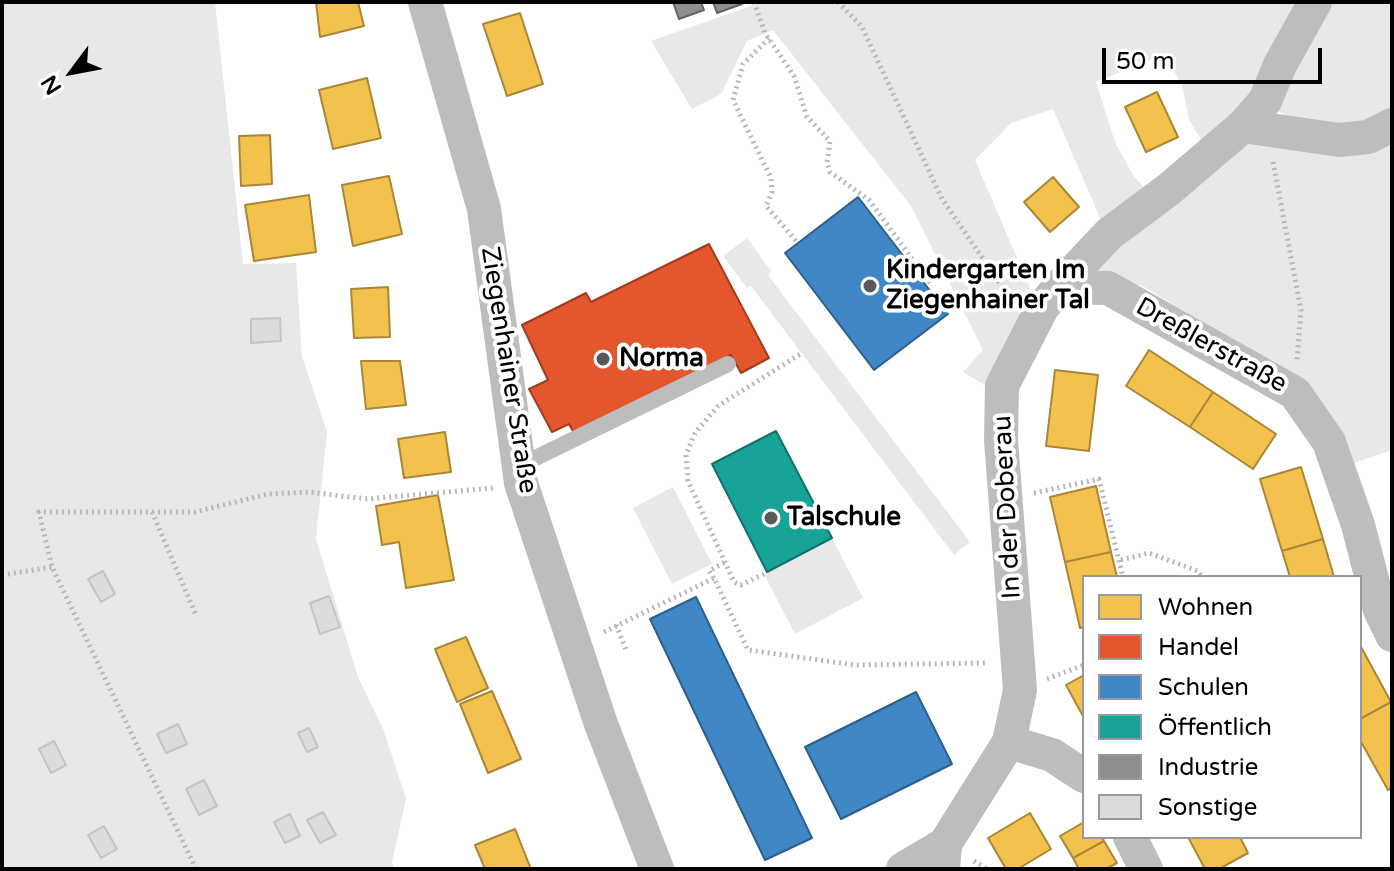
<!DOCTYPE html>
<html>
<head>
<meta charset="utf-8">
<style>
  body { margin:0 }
  #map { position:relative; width:1394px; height:871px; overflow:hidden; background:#fff; font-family:"Varela Round",sans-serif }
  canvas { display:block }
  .frame { position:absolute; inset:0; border:4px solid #000; pointer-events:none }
  .legend { position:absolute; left:1082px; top:575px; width:280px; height:264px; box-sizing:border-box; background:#fff; border:2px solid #999; margin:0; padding:10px 14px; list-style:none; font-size:24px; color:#000 }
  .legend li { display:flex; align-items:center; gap:16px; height:40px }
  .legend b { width:40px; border:2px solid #999 }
  .north { position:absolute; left:32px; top:32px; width:80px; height:80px; -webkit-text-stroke:6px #fff; paint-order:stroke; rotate:238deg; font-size:22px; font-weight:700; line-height:32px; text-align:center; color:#000 }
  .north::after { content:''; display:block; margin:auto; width:28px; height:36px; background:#000; clip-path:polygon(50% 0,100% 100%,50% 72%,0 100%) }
  .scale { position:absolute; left:1102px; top:48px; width:220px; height:36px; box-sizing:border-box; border:4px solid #000; border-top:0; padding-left:10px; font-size:24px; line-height:28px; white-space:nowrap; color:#000; -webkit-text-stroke:6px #fff; paint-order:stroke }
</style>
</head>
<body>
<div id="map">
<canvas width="1394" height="871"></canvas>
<div class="frame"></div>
<ul class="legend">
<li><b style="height:22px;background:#f2c14e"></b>Wohnen</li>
<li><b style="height:22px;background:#e4572e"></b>Handel</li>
<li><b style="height:22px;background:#3f88c5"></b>Schulen</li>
<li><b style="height:22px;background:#17a398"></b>Öffentlich</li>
<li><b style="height:22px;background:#8d8d92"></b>Industrie</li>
<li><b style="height:22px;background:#dcdcdc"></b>Sonstige</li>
</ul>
<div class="north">N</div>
<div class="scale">50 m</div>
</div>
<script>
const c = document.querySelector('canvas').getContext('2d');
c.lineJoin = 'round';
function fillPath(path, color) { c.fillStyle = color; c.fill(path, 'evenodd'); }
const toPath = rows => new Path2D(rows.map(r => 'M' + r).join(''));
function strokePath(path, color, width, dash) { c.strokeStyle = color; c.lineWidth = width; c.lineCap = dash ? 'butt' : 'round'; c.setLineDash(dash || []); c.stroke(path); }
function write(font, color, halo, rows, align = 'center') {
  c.font = font + ' "Varela Round",sans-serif'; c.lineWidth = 8; c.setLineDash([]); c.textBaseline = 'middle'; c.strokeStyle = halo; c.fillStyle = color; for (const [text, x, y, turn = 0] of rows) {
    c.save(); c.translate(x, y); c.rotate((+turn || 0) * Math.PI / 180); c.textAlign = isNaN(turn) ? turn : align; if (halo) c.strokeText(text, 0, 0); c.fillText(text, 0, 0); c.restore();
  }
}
fillPath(toPath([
  [2,2,215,2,243,264,296,263,302,356,327,432,316,539,358,677,384,731,406,799,392,862,394,869,2,869],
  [762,2,1307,2,1259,95,1205,146,1189,120,1182,85,1164,54,1096,82,1115,142,1133,175,1149,194,1104,227,1053,109,1011,123,975,160,1036,302,995,391,963,372,983,350,911,206,773,30,747,41,721,94,692,109,651,41],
  [1325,2,1392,2,1392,117,1366,130,1305,125,1272,108],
  [1392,133,1392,450,1348,465,1293,379,1143,286,1093,275,1094,259,1245,138],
  [747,238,771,271,768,275,970,542,954,555,751,286,747,288,723,256],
  [673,487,712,564,672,584,633,508],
  [832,538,863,598,795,634,764,574]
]), '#e8e8e8');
const homes = toPath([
  [316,2,358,2,364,26,320,37,316,2],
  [520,13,543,84,507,96,483,24,520,13],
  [367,78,381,138,333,149,319,90,367,78],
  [1157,92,1178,137,1146,152,1125,107,1157,92],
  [270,135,272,184,241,186,239,136,270,135],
  [389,176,402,234,353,246,342,185,389,176],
  [1053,177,1079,207,1050,232,1024,202,1053,177],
  [309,195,316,252,254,261,245,205,309,195],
  [388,287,390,337,354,338,351,289,388,287],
  [1149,350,1213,392,1190,427,1126,386,1149,350],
  [361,361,400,361,406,405,366,409,361,361],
  [1055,370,1098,375,1089,451,1046,446,1055,370],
  [1213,392,1276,434,1253,469,1190,427,1213,392],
  [445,432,451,472,404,478,398,439,445,432],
  [1301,467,1323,539,1282,551,1260,479,1301,467],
  [1096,486,1111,552,1065,562,1050,497,1096,486],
  [438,495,454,580,406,588,399,542,382,545,376,506,438,495],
  [1323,539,1334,577,1290,577,1282,551,1323,539],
  [1111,552,1117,577,1084,577,1084,627,1080,628,1065,562,1111,552],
  [466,637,488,688,457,702,435,649,466,637],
  [1360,645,1391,702,1360,719,1360,645],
  [1084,675,1084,718,1066,685,1084,675],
  [492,691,521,759,488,773,460,704,492,691],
  [1391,702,1392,788,1388,790,1360,740,1360,719,1391,702],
  [1030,813,1051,849,1018,869,1006,869,988,838,1030,813],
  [1084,822,1084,837,1102,837,1104,841,1073,858,1060,836,1084,822],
  [515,829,531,869,485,869,475,845,515,829],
  [1188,837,1240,837,1248,853,1219,869,1205,869,1188,837],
  [1104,841,1117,863,1106,869,1079,869,1073,858,1104,841]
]);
fillPath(homes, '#f2c14e');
strokePath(homes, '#a98737', 2);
const shops = toPath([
  [709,244,769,358,741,373,731,355,574,433,569,424,552,432,529,389,548,380,522,325,586,293,591,302,709,244]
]);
fillPath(shops, '#e4572e');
strokePath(shops, '#a03d20', 2);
const schools = toPath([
  [858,197,948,314,874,370,785,253,858,197],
  [696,597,812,838,765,860,650,619,696,597],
  [916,692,952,764,841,819,805,747,916,692]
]);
fillPath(schools, '#3f88c5');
strokePath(schools, '#2c5f8a', 2);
const public = toPath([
  [776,431,832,538,767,572,712,464,776,431]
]);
fillPath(public, '#17a398');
strokePath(public, '#10726a', 2);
const industry = toPath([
  [673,2,701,2,704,10,679,19,673,2],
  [713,2,741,2,742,4,717,13,713,2]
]);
fillPath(industry, '#8d8d92');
strokePath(industry, '#636366', 2);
const building = toPath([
  [280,318,281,341,251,343,251,319,280,318],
  [103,571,115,594,101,602,88,579,103,571],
  [329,596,340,627,320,634,310,603,329,596],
  [178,724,187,744,166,753,157,734,178,724],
  [309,728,318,747,307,752,298,733,309,728],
  [54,741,66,765,51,773,39,749,54,741],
  [204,780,217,806,199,815,186,789,204,780],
  [323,812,336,835,320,843,307,820,323,812],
  [290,814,300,836,285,843,274,822,290,814],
  [104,826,117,849,101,858,88,835,104,826]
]);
fillPath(building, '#dcdcdc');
strokePath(building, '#c4c4c4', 2);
strokePath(toPath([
  [663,2,664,3],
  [754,2,765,33,794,76,807,117,830,141,827,163,830,172,869,200,930,283],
  [838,2,862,27,942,199,1001,285,1017,294],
  [769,38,743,64,733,100,771,178,772,192,766,206,798,243],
  [1273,162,1301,310,1297,361],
  [1034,493,1099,479,1123,577],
  [152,512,196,615],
  [1121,560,1149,553,1198,571,1202,577],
  [764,574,741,585,734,582,688,481,686,455,695,433,718,406,802,353],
  [2,575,52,567],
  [714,578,709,571,725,562],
  [616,625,627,652],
  [604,632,714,578,748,650,855,665,987,663],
  [1047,679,1084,665],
  [974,861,987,869],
  [196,869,52,567,39,512,195,512,268,494,309,492,367,499,493,488]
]), '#b8b8b8', 5, [2, 4]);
strokePath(toPath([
  [517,467,728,364]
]), '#bdbdbd', 16);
strokePath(toPath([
  [425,2,484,209,521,483,601,724,657,869],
  [1243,126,1339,140,1368,137,1392,125],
  [1059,287,1109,234,1168,190,1243,126,1265,101,1280,65,1315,2],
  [1009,742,1020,690,1001,440,1002,386,1042,308,1059,287,1108,288,1295,393,1329,442,1358,525,1380,610,1392,635],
  [1130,837,1146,869],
  [903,869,945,844],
  [943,869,945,844,1009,742,1052,755,1084,776]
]), '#bdbdbd', 34);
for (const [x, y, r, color] of [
  [870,286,8,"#595959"],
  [603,359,8,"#595959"],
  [771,518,8,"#595959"]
]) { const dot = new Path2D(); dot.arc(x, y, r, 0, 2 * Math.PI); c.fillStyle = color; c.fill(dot); strokePath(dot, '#fff', 3); }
write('bold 26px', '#000', '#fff', [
  ["Kindergarten Im",886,271],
  ["Ziegenhainer Tal",886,301],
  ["Norma",619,359],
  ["Talschule",787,518]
], 'left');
write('26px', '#000', '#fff', [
  ["Dreßlerstraße",1211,346,29],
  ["Ziegenhainer Straße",508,370,81],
  ["In der Doberau",1008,507,-93]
]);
</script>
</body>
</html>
